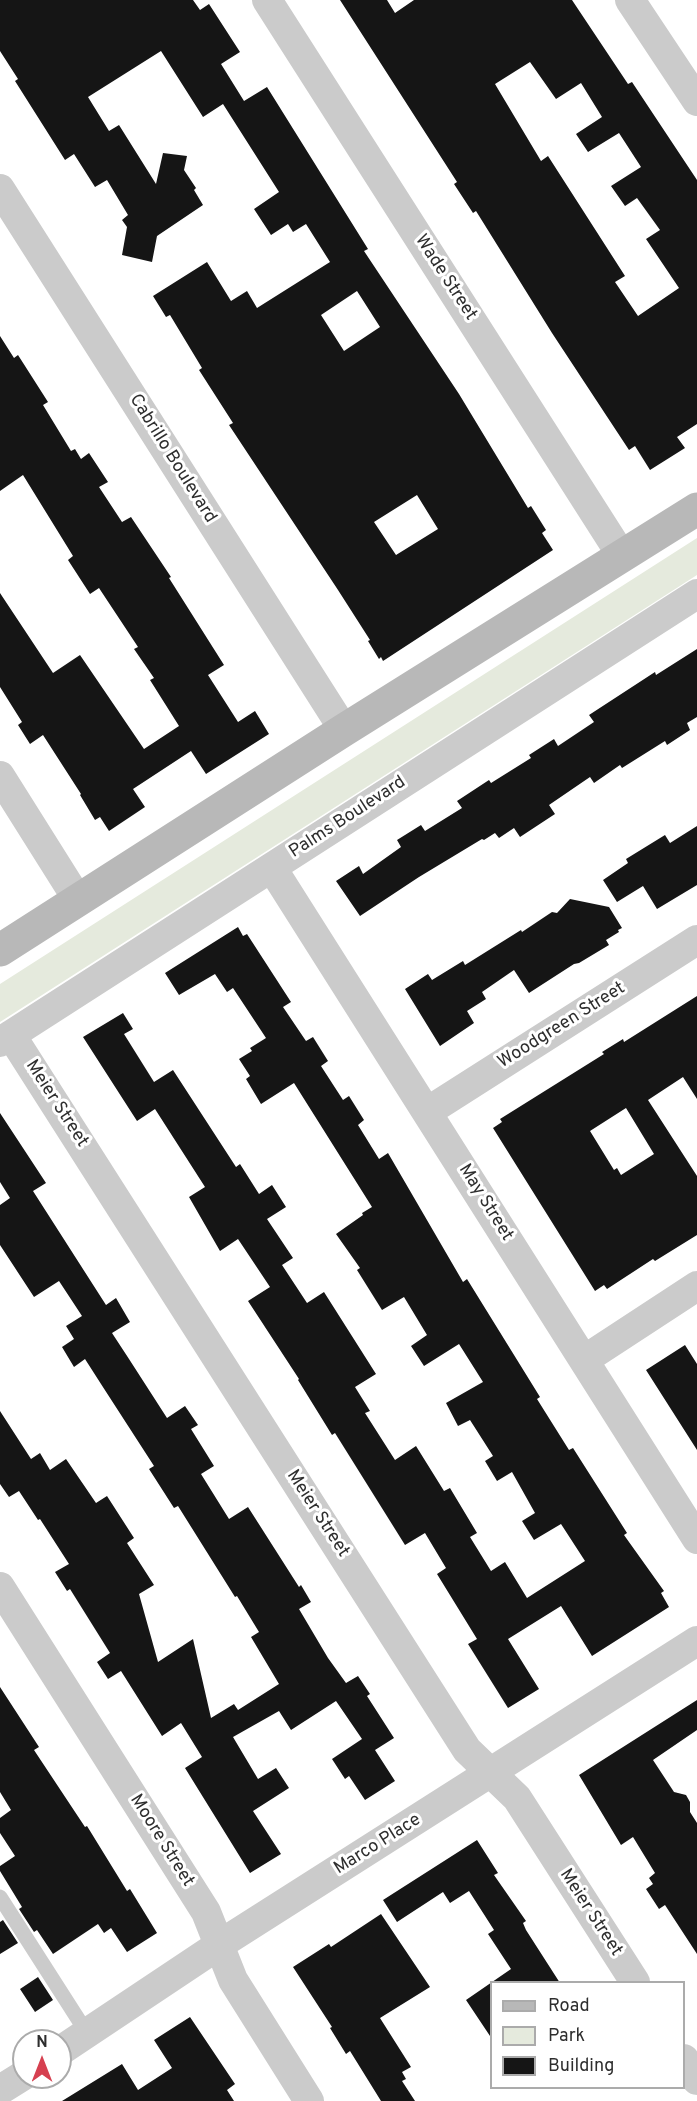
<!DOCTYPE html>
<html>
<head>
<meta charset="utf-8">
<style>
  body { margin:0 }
  #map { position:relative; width:697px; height:2101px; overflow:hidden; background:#fff; font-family:Overpass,sans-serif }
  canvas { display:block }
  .legend { position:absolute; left:490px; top:1981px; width:195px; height:108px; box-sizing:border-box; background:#fff; border:2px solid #ababab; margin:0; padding:8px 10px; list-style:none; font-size:18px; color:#2e2e2e }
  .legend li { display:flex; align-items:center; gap:12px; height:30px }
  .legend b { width:30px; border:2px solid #ababab }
  .north { position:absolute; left:12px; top:2029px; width:60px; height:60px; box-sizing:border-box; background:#fff; border:2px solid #ababab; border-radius:50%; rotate:0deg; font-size:16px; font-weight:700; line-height:24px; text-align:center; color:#2e2e2e }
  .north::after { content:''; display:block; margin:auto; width:21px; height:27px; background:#d64050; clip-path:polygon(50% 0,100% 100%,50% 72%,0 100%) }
</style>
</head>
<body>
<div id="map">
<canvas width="697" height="2101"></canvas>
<ul class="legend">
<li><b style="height:8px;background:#b8b8b8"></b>Road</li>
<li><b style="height:16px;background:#e5eadd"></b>Park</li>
<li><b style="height:16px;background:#151515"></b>Building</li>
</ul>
<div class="north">N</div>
</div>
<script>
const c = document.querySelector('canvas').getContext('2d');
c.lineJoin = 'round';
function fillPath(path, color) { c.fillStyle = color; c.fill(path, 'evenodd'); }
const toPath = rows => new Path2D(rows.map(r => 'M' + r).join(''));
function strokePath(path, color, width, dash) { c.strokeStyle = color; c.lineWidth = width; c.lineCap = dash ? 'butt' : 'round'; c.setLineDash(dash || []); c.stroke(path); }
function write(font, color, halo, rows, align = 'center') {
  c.font = font + ' Overpass,sans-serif'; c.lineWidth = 6; c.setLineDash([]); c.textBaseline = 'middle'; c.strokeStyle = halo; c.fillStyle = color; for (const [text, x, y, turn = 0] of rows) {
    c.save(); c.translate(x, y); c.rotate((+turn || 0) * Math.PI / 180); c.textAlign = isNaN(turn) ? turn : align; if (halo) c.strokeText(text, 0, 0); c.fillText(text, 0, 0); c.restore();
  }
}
fillPath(toPath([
  [697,538,697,575,0,1022,0,984]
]), '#e5eadd');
fillPath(toPath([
  [0,0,193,0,200,10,209,4,240,52,221,64,244,101,267,87,368,249,364,251,459,394,528,508,531,506,546,530,542,533,553,550,383,661,381,657,379,659,368,641,370,640,338,590,229,425,233,423,199,370,202,368,170,315,166,317,153,296,207,262,231,301,247,291,257,308,330,262,306,224,293,232,288,224,271,235,254,209,279,192,223,104,203,117,161,51,88,97,109,131,119,125,156,184,163,153,187,156,184,170,196,188,194,190,203,205,157,236,152,262,122,255,127,227,122,220,128,215,107,180,95,187,74,154,65,160,15,81,18,79,0,51],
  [357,291,380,327,344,351,321,315],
  [417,495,438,529,396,555,374,522],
  [340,0,387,0,395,13,414,0,572,0,628,84,632,82,697,180,697,424,677,437,685,448,650,470,635,446,629,450,552,333,476,211,473,213,454,184,457,182],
  [530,62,556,99,581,83,602,117,576,134,588,152,619,133,641,167,611,186,625,206,637,198,660,230,646,239,679,288,638,316,615,282,625,276,548,156,541,161,495,84],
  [0,336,14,358,18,355,48,402,43,405,71,451,75,449,81,459,89,453,108,482,99,487,122,522,131,517,171,577,169,578,224,665,208,675,238,722,255,711,269,734,206,774,191,751,133,789,145,807,109,831,100,817,95,820,80,795,81,794,43,735,30,744,18,725,22,722,0,687,0,593,53,673,80,655,144,749,179,726,150,680,154,678,134,649,138,647,99,588,90,594,68,560,73,556,23,475,0,491],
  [697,649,697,717,687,723,690,730,667,745,665,741,622,768,620,765,594,783,590,777,549,805,555,814,520,837,514,828,499,838,495,833,484,840,482,839,419,877,360,916,336,881,359,866,363,874,401,847,397,840,421,825,425,831,462,808,457,801,489,780,491,783,531,758,529,755,554,739,558,746,594,722,589,715,655,672,656,675],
  [697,826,697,885,657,909,643,886,617,902,603,880,628,863,626,859,665,835,670,843],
  [570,899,609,907,622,928,618,930,619,932,606,940,609,945,579,963,574,964,529,993,514,970,482,992,486,999,467,1011,474,1023,440,1046,405,989,428,974,432,980,463,961,465,965,521,930,522,932,552,912,557,913],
  [238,927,243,936,247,934,291,1002,283,1007,306,1041,313,1037,328,1061,321,1066,343,1100,349,1096,364,1120,358,1125,379,1159,388,1153,463,1282,467,1279,540,1397,537,1399,569,1450,573,1448,627,1533,624,1535,664,1591,661,1593,669,1607,592,1656,561,1606,508,1639,539,1689,508,1708,468,1644,477,1639,437,1574,446,1568,425,1533,405,1545,335,1433,332,1435,298,1380,299,1379,248,1301,270,1287,238,1239,220,1251,189,1197,205,1187,155,1109,137,1121,83,1037,123,1013,133,1029,124,1034,154,1082,173,1070,236,1167,240,1164,259,1194,272,1185,286,1207,267,1219,293,1258,282,1265,307,1303,324,1292,376,1374,355,1387,370,1411,365,1413,395,1460,416,1446,444,1491,450,1488,477,1533,470,1537,491,1571,505,1562,527,1598,585,1561,561,1524,534,1540,522,1521,535,1513,512,1472,497,1481,485,1461,493,1456,470,1420,458,1426,446,1403,483,1382,459,1344,424,1366,411,1346,427,1335,404,1297,382,1310,357,1270,360,1268,336,1234,363,1215,362,1213,372,1207,294,1083,261,1104,246,1079,250,1076,239,1059,252,1051,250,1048,266,1038,233,988,227,992,215,974,179,995,165,973],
  [697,996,697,1099,683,1077,648,1100,697,1176,697,1235,655,1261,653,1259,607,1289,604,1285,595,1291,493,1128,502,1122,500,1119,604,1054,602,1052,623,1039,624,1042],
  [626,1108,654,1154,621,1175,617,1168,614,1170,590,1131],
  [0,1113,46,1183,33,1191,106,1305,116,1298,130,1322,112,1333,129,1359,167,1418,185,1406,198,1425,191,1429,214,1466,201,1474,229,1519,248,1507,299,1587,301,1585,311,1602,299,1609,328,1658,346,1683,358,1676,370,1694,367,1696,394,1738,375,1750,395,1781,365,1800,349,1776,345,1779,332,1759,362,1739,336,1701,291,1730,279,1711,233,1737,258,1779,276,1768,289,1788,253,1811,281,1854,250,1873,185,1768,202,1757,181,1723,162,1736,121,1671,108,1679,97,1662,110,1653,70,1589,67,1591,55,1572,69,1564,40,1519,38,1520,19,1491,9,1497,0,1484,0,1411,31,1459,40,1453,50,1470,66,1459,96,1503,107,1496,134,1538,127,1543,154,1585,139,1594,158,1662,193,1639,211,1718,234,1704,238,1710,279,1684,251,1637,259,1632,237,1596,235,1597,178,1506,174,1508,149,1469,154,1466,101,1384,85,1359,74,1367,62,1347,74,1339,66,1326,82,1316,59,1281,34,1297,0,1245,0,1205,10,1198,0,1182],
  [685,1345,697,1364,697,1450,646,1370],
  [0,1687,39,1747,34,1750,85,1827,87,1826,127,1891,130,1889,157,1933,127,1952,111,1928,104,1933,98,1924,53,1954,37,1930,34,1932,19,1909,22,1907,0,1871,0,1866,15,1856,0,1833,0,1818,11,1810,0,1792],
  [697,1700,697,1730,653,1760,674,1792,686,1795,690,1802,690,1812,697,1823,697,1954,665,1905,659,1909,646,1889,653,1884,649,1878,655,1873,633,1837,621,1845,579,1775],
  [477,1840,498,1873,494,1875,526,1921,523,1923,526,1930,560,1983,492,1983,492,2039,466,2000,511,1969,488,1934,494,1930,469,1891,450,1903,443,1892,397,1922,383,1900],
  [381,1914,430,1987,380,2018,411,2067,402,2072,406,2079,402,2081,415,2101,381,2101,350,2051,346,2054,330,2028,332,2027,293,1967,329,1944,331,1947],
  [3,1920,18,1943,0,1954,0,1922],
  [38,1977,53,2000,35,2012,20,1989],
  [190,2017,235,2084,227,2090,234,2101,62,2101,122,2064,138,2090,172,2068,154,2040]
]), '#151515');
strokePath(toPath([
  [0,1897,87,2033]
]), '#cbcbcb', 15);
strokePath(toPath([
  [267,0,622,556],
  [630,0,697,101],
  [0,189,344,730],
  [0,776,78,900],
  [272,868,697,1539],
  [11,1035,467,1750,517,1798,635,1982],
  [0,1042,697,594],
  [427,1112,697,940],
  [584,1360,697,1286],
  [0,1587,206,1912,233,1980,309,2101],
  [60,2051,219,1945,697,1641],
  [684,2059,697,2080],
  [0,2090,24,2075]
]), '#cbcbcb', 30);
strokePath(toPath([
  [0,950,344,730,697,509]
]), '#b8b8b8', 33);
write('18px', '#2e2e2e', '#fff', [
  ["Wade Street",445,278,57],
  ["Cabrillo Boulevard",172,459,58],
  ["Palms Boulevard",348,818,-33],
  ["Woodgreen Street",562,1026,-32],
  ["Meier Street",56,1104,57],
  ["May Street",485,1203,58],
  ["Meier Street",317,1514,57],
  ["Moore Street",161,1841,58],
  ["Marco Place",378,1845,-32],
  ["Meier Street",590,1913,57]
]);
</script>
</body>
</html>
